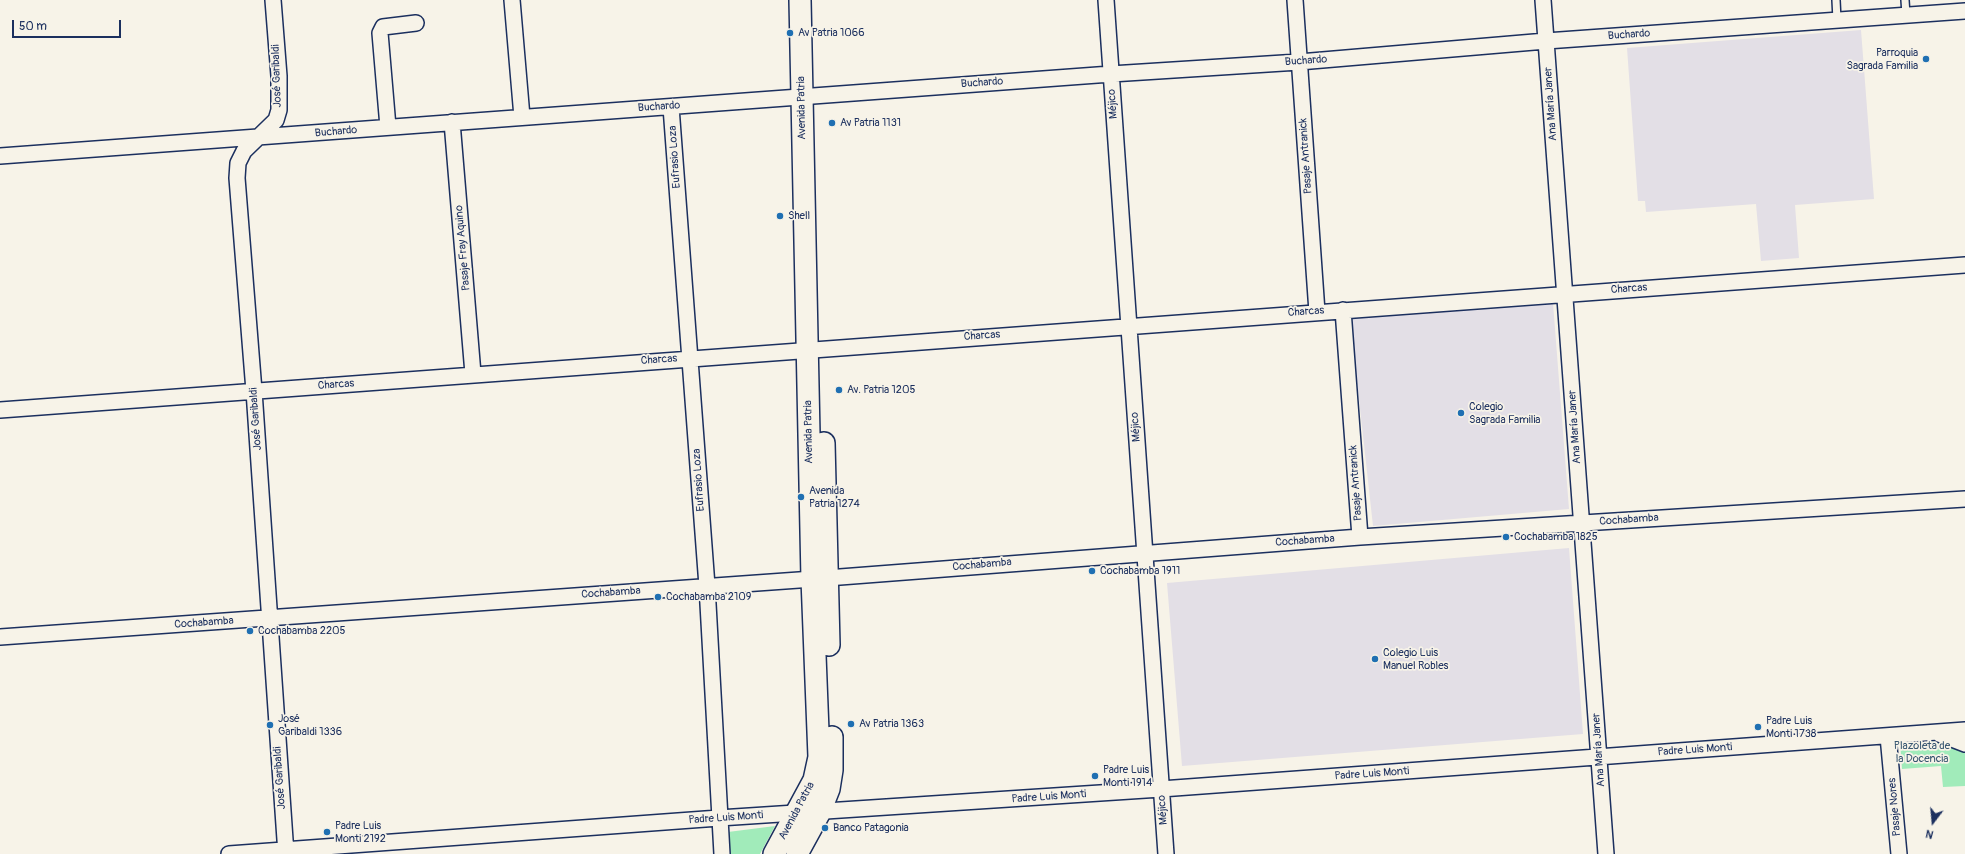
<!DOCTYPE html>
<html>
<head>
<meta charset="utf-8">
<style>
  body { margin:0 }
  #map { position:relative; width:1965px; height:854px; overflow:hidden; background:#f7f3e8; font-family:Pangolin,sans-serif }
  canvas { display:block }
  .north { position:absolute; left:1913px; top:802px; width:40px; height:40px; -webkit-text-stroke:3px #f7f3e8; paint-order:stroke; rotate:196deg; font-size:11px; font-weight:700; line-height:16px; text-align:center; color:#1b2f5e }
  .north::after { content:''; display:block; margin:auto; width:14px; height:18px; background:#1b2f5e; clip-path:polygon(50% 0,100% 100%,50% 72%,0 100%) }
  .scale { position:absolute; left:12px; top:20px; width:109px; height:18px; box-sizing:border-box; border:2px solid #1b2f5e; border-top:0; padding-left:5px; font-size:12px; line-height:14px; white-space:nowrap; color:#1b2f5e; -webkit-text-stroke:3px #f7f3e8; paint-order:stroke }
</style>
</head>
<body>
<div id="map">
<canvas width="1965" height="854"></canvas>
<div class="north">N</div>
<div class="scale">50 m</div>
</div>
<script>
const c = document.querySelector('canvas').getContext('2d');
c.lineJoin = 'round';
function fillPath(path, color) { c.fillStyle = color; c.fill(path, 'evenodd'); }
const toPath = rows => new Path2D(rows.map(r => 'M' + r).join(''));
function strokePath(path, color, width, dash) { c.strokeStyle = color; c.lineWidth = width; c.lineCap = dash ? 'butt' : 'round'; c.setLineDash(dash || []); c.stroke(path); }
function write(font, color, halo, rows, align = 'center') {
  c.font = font + ' Pangolin,sans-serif'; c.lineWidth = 3.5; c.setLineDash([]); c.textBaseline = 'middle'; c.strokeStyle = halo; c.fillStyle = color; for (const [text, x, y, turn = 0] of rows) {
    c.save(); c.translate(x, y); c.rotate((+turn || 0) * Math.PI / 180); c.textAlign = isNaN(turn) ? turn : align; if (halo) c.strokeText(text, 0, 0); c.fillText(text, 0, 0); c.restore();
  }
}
fillPath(toPath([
  [1861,30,1874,199,1795,205,1799,258,1761,261,1756,204,1646,212,1645,201,1638,201,1627,48],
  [1553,303,1569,509,1373,526,1350,318],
  [1569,548,1583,734,1182,766,1167,583]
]), '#e3dfe6');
fillPath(toPath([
  [1933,736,1965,748,1965,786,1943,787,1941,766,1902,769,1900,741],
  [775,826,760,854,730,854,728,832]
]), '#a1ebba');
const service = toPath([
  [1836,0,1837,20],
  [1905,0,1906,15]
]);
const minor = toPath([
  [273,0,279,76,279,110,276,120,244,151,238,163,237,178,254,391,286,854],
  [512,0,522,117],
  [1106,0,1166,854],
  [1295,0,1317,312],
  [1543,0,1606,854],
  [671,107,707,586,722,854],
  [452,122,473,374],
  [388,127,380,33,383,27,416,23],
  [0,156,1111,74,1299,62,1546,41,1965,11],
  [1343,310,1360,537],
  [0,410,1965,265],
  [0,637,827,578,1360,537,1965,499],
  [1939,734,1965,744],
  [1888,736,1899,854],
  [229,854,719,818,1161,789,1965,730]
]);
const secondary = toPath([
  [824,443,829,645],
  [774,854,814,780,819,757,812,579,800,0],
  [797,854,820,812,829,789,832,770,832,737]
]);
strokePath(service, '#1b2f5e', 10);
strokePath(minor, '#1b2f5e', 18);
strokePath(secondary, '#1b2f5e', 24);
strokePath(service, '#f7f3e8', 7);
strokePath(minor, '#f7f3e8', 15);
strokePath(secondary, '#f7f3e8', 21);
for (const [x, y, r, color] of [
  [790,33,4,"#1f6fb2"],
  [1926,59,4,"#1f6fb2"],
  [832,123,4,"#1f6fb2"],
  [780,216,4,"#1f6fb2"],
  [839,390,4,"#1f6fb2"],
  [1461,413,4,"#1f6fb2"],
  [801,497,4,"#1f6fb2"],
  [1506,537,4,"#1f6fb2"],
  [1092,571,4,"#1f6fb2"],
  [658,597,4,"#1f6fb2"],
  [250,631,4,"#1f6fb2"],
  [1375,659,4,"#1f6fb2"],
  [851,724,4,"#1f6fb2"],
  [270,725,4,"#1f6fb2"],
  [1758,727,4,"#1f6fb2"],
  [1095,776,4,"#1f6fb2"],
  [825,828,4,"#1f6fb2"],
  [327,832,4,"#1f6fb2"]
]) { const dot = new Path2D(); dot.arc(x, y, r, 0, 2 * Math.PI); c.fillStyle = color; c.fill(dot); strokePath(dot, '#f7f3e8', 1.5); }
write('11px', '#1b2f5e', '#f7f3e8', [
  ["Av Patria 1066",798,33],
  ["Parroquia",1918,53,"right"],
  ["Sagrada Familia",1918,66,"right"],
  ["Av Patria 1131",840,123],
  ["Shell",788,216],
  ["Av. Patria 1205",847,390],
  ["Colegio",1469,407],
  ["Sagrada Familia",1469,420],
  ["Avenida",809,491],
  ["Patria 1274",809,504],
  ["Cochabamba 1825",1514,537],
  ["Cochabamba 1911",1100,571],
  ["Cochabamba 2109",666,597],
  ["Cochabamba 2205",258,631],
  ["Colegio Luis",1383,653],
  ["Manuel Robles",1383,666],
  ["José",278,719],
  ["Garibaldi 1336",278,732],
  ["Padre Luis",1766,721],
  ["Monti 1738",1766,734],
  ["Av Patria 1363",859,724],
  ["Padre Luis",1103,770],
  ["Monti 1914",1103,783],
  ["Padre Luis",335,826],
  ["Monti 2192",335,839],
  ["Banco Patagonia",833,828]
], 'left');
write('11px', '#1b2f5e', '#f7f3e8', [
  ["Buchardo",1629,35,-4],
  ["Buchardo",1306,61,-4],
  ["José Garibaldi",277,76,-92],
  ["Buchardo",982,83,-4],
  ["Méjico",1113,104,-94],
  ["Ana María Janer",1551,104,-94],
  ["Buchardo",659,107,-4],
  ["Avenida Patria",802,108,-91],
  ["Buchardo",336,132,-5],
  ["Pasaje Antranick",1306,156,-94],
  ["Eufrasio Loza",675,157,-94],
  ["Pasaje Fray Aquino",463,248,-95],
  ["Charcas",1629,289,-4],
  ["Charcas",1306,312,-4],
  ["Charcas",982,336,-4],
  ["Charcas",659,360,-4],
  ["Charcas",336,385,-4],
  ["José Garibaldi",256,419,-94],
  ["Méjico",1136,427,-94],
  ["Ana María Janer",1575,427,-94],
  ["Avenida Patria",809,432,-91],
  ["Eufrasio Loza",699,480,-94],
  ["Pasaje Antranick",1356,483,-94],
  ["Cochabamba",1629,520,-4],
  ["Cochabamba",1305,541,-4],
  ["Cochabamba",982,565,-5],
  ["Cochabamba",611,593,-4],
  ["Cochabamba",204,623,-4],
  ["Ana María Janer",1599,750,-94],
  ["Padre Luis Monti",1695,750,-4],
  ["Padre Luis Monti",1372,774,-4],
  ["José Garibaldi",280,778,-94],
  ["Padre Luis Monti",1049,797,-4],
  ["Pasaje Nores",1895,807,-95],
  ["Méjico",1163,810,-94],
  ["Avenida Patria",797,811,-62],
  ["Padre Luis Monti",726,818,-4]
]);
write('11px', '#365570', '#f7f3e8', [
  ["Plazoleta de",1922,746],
  ["la Docencia",1922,759]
]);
</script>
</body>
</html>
